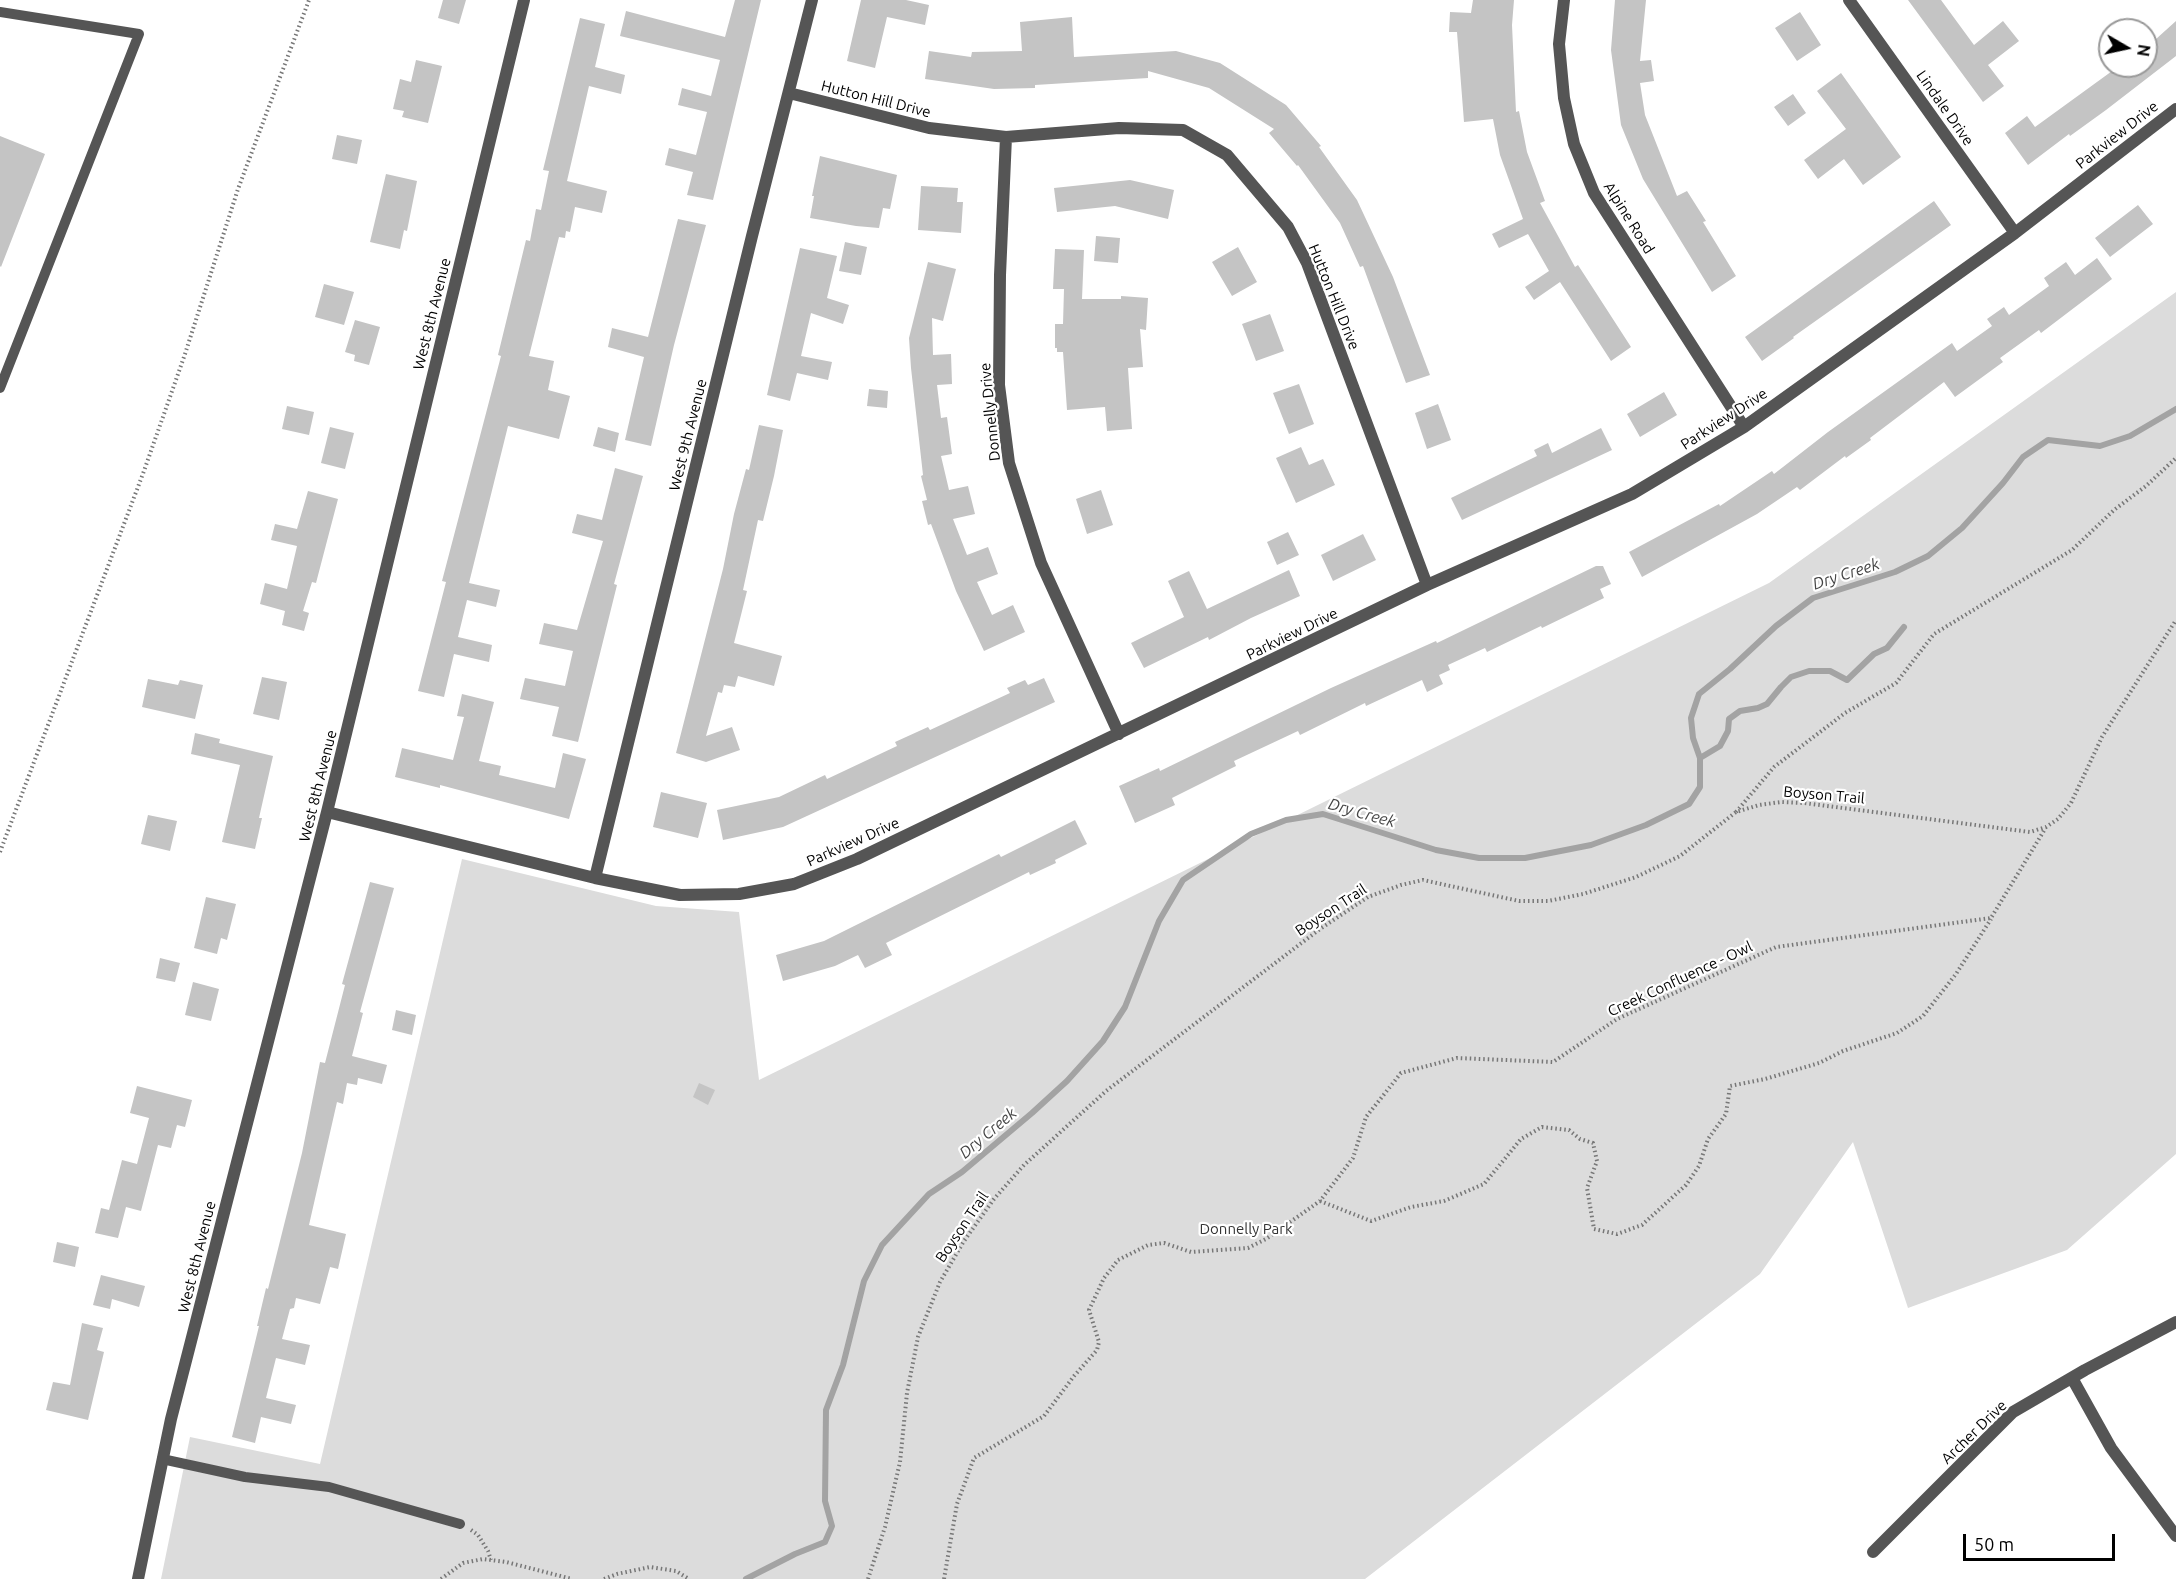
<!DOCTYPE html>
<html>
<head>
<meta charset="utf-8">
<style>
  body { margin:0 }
  #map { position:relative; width:2176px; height:1579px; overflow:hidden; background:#fff; font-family:Ubuntu,sans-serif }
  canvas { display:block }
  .north { position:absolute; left:2098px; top:18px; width:60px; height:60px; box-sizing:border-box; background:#fff; border:2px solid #999; border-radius:50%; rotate:99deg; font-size:16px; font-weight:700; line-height:24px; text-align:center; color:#000 }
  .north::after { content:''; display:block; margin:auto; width:21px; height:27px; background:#000; clip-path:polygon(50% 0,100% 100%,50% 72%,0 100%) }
  .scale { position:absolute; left:1963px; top:1534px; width:152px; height:27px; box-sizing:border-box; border:3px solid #000; border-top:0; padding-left:8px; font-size:18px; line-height:21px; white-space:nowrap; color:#000; -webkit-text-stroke:4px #fff; paint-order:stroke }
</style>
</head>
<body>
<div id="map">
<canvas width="2176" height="1579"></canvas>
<div class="north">N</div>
<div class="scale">50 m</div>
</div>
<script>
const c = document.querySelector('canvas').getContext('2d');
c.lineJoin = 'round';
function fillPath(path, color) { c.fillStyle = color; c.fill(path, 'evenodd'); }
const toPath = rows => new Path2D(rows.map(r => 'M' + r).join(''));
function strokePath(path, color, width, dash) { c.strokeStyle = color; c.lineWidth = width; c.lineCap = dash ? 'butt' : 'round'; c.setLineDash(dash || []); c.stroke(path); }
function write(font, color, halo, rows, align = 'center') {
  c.font = font + ' Ubuntu,sans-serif'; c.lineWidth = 4.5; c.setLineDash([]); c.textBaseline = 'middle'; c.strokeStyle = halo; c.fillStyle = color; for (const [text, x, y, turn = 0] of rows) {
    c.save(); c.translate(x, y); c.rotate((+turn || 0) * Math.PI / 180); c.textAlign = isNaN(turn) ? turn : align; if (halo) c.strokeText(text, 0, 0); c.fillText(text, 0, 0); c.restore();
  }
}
fillPath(toPath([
  [2176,292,2176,1154,2067,1250,1908,1308,1853,1142,1760,1274,1365,1579,161,1579,190,1437,320,1464,462,859,656,906,739,912,759,1080,1769,583]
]), '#dcdcdc');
strokePath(toPath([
  [1700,758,1720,746,1728,731,1729,719,1740,711,1758,708,1767,704,1781,687,1791,677,1809,671,1830,671,1847,680,1874,654,1887,648,1904,627],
  [746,1579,795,1554,825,1542,832,1526,825,1501,826,1410,843,1365,864,1281,882,1245,929,1194,962,1172,1032,1113,1067,1081,1103,1041,1125,1007,1159,921,1183,880,1251,834,1286,820,1323,814,1436,850,1479,858,1525,858,1591,845,1646,825,1689,804,1700,787,1700,758,1693,738,1691,718,1699,694,1730,669,1776,626,1813,598,1895,572,1928,556,1962,528,2003,483,2023,457,2048,440,2100,446,2130,436,2176,409]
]), '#a3a3a3', 6);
fillPath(toPath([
  [443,0,466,0,459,24,438,18],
  [735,0,761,0,713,200,687,195,693,172,665,165,669,148,696,155,707,112,678,105,682,88,711,96,720,60,620,36,626,11,725,37],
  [861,0,906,0,929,5,925,25,887,17,875,68,847,61],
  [1473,0,1514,0,1512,25,1516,112,1519,111,1527,152,1545,201,1540,203,1575,267,1578,265,1631,347,1611,361,1560,282,1534,300,1525,287,1549,271,1528,234,1499,248,1492,234,1523,219,1500,155,1493,119,1464,122,1457,32,1449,32,1450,12,1471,13],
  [1615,0,1646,0,1640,61,1651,60,1654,81,1640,83,1645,115,1677,196,1687,191,1706,221,1703,222,1736,276,1712,292,1643,179,1621,125,1611,50],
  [1908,0,1941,0,1974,45,2003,21,2019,41,1988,65,2004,86,1983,102],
  [1800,12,1821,45,1797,61,1775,28],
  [1072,17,1074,57,1176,51,1220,63,1286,105,1321,146,1319,147,1357,200,1393,277,1430,375,1406,383,1363,266,1360,267,1340,223,1298,165,1297,166,1269,133,1274,129,1209,88,1148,71,1148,78,1035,85,1035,88,994,89,925,79,929,51,971,57,972,52,1022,51,1020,22],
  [580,18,605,24,595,67,625,75,621,94,589,86,567,181,607,191,602,213,575,207,570,232,566,231,565,238,559,237,529,356,554,361,548,390,570,396,559,439,508,426,469,583,500,590,496,607,467,600,458,637,492,645,489,662,454,654,444,697,418,691,446,582,442,581,501,356,498,355,526,240,530,241,536,209,541,210,549,171,543,170],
  [2176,21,2176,56,2106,110,2070,136,2069,134,2028,165,2005,133,2027,116,2035,127,2119,66,2146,66,2146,48],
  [416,60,442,66,428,123,402,117,404,111,393,109,400,79,411,82],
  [1841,73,1901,157,1863,185,1844,159,1818,179,1804,160,1846,129,1817,91],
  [1793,94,1806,113,1788,126,1774,107],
  [337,135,362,140,357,164,332,159],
  [0,136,45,154,1,267,0,266],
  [820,156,897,175,890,209,883,208,879,228,856,226,810,218,814,196,812,196],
  [386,174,417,181,407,231,404,230,400,249,370,242],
  [1130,180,1174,190,1168,219,1115,206,1057,212,1054,188],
  [921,186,958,188,957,202,963,202,961,233,918,230],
  [1934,201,1951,225,1793,337,1794,338,1762,361,1745,337],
  [2138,205,2153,224,2110,257,2095,238],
  [678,219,706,225,674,345,651,446,625,440,644,357,608,347,612,328,648,337],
  [1096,236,1120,238,1118,263,1094,261],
  [845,242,867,247,861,275,839,271],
  [1238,247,1257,282,1232,296,1212,262],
  [800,248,837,256,827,298,849,305,843,324,811,313,801,356,832,362,828,380,797,373,790,401,767,395],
  [1055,249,1084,250,1082,299,1121,299,1121,296,1148,298,1146,330,1140,329,1143,367,1128,368,1132,429,1107,431,1105,407,1067,410,1063,352,1057,352,1057,348,1055,348,1055,324,1063,324,1064,289,1053,289],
  [2097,258,2112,279,2041,333,2039,330,2000,358,2003,362,1955,397,1944,382,1870,438,1871,440,1846,458,1845,456,1800,490,1797,487,1757,514,1642,577,1629,552,1719,504,1720,506,1772,471,1774,474,1828,432,1952,343,1957,351,1992,326,1987,319,2004,307,2009,315,2049,286,2044,278,2066,262,2075,275],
  [928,262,956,269,943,321,932,318,933,355,951,354,952,384,937,385,941,418,947,417,952,454,941,456,949,490,968,486,975,514,953,519,967,555,988,547,998,574,977,582,992,615,1013,605,1025,632,984,651,956,591,931,524,928,525,922,501,927,500,921,476,923,475,911,368,909,338],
  [324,284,354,292,344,325,315,317],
  [1270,314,1284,351,1256,361,1242,324],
  [355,320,380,327,369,365,354,361,355,355,345,352],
  [1299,384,1314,424,1289,434,1273,393],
  [869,389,888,391,887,408,867,406],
  [1664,392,1677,415,1640,437,1627,414],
  [1438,404,1451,440,1427,449,1415,413],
  [287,406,314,412,309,435,282,429],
  [759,425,783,430,774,476,763,521,758,520,743,590,747,591,734,643,782,656,774,686,738,676,735,687,724,685,722,693,718,692,706,736,732,727,740,750,706,762,676,753,723,569,734,514,746,469,749,470],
  [330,427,354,433,345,469,321,463],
  [598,427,619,433,615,452,593,446],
  [1601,428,1612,450,1462,520,1451,498,1537,456,1534,450,1548,443,1552,453],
  [1301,447,1309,465,1323,459,1335,485,1296,503,1276,458],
  [615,468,643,476,614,584,617,585,578,742,552,736,559,707,520,699,525,678,565,686,573,651,539,644,544,623,577,630,603,541,572,533,577,514,602,520],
  [1101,490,1113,525,1087,534,1076,499],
  [308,491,338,499,316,583,312,582,303,611,309,613,304,631,282,625,285,611,260,604,265,583,287,589,297,546,271,540,275,524,297,529],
  [1288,532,1299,555,1277,565,1267,542],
  [1363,534,1376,560,1333,581,1321,555],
  [1596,566,1603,566,1611,584,1600,589,1604,598,1542,628,1541,626,1487,652,1485,648,1448,665,1450,670,1439,675,1443,684,1427,692,1422,680,1366,706,1365,703,1300,735,1298,731,1234,761,1236,766,1172,798,1175,805,1135,823,1119,786,1159,768,1160,771,1331,688,1436,641,1437,643],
  [1289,570,1300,596,1251,618,1209,640,1208,637,1144,668,1131,643,1184,617,1168,581,1189,571,1207,609],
  [262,677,287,682,279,720,253,714],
  [1044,678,1055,702,783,827,723,840,717,810,779,797,825,775,827,779,897,746,895,742,928,727,930,730,1010,693,1007,688,1025,680,1028,685],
  [148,679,178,685,180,680,203,685,195,719,142,707],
  [462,694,494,702,479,761,501,766,499,775,555,788,563,753,586,759,569,819,440,785,440,788,395,777,402,748,453,760,464,717,457,716],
  [195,733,220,739,219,743,273,756,259,818,262,818,255,849,222,842,240,765,191,754],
  [661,792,707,803,698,838,653,827],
  [148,815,177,821,170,851,141,844],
  [1075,820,1087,844,1055,860,1056,863,1030,875,1029,872,886,943,892,955,865,968,858,955,835,966,783,981,776,955,824,941,999,854,1001,857],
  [370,882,394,888,360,1012,363,1013,352,1056,387,1065,382,1084,358,1078,357,1085,347,1083,343,1104,337,1102,309,1225,346,1234,338,1269,330,1267,320,1304,296,1298,294,1308,290,1309,282,1339,310,1345,305,1365,276,1358,266,1398,296,1405,291,1424,261,1417,255,1443,232,1437,259,1326,257,1326,266,1288,268,1289,302,1153,320,1062,325,1063,345,985,342,984],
  [206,897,236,904,227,940,221,938,217,954,194,948],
  [160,958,180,963,175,982,156,978],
  [193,982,219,989,211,1021,185,1015],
  [396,1010,416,1015,412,1035,392,1030],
  [699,1083,715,1090,708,1105,693,1097],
  [137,1086,192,1100,185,1127,177,1125,171,1148,158,1145,141,1211,126,1207,118,1238,95,1233,101,1208,109,1210,122,1160,137,1164,149,1118,130,1113],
  [57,1242,79,1247,75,1267,53,1262],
  [101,1275,145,1286,139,1307,112,1299,110,1309,93,1305],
  [82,1323,103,1328,97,1350,104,1352,88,1420,46,1410,53,1382,70,1385]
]), '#c4c4c4');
strokePath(toPath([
  [1736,812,1774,767,1845,713,1896,683,1934,634,2072,550,2114,510,2146,486,2176,458],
  [0,852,144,471,185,354,238,189,309,0],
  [1320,1201,1371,1221,1411,1207,1444,1201,1484,1184,1521,1139,1542,1127,1569,1130,1580,1139,1593,1143,1597,1161,1587,1188,1594,1229,1617,1234,1642,1225,1686,1185,1699,1166,1708,1139,1726,1114,1730,1086,1765,1079,1819,1063,1843,1051,1897,1033,1923,1016,1956,974,1991,919],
  [471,1530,478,1535,488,1551,491,1560],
  [441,1579,463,1563,483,1559,506,1562,572,1579],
  [604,1579,617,1574,650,1567,676,1571,689,1579],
  [868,1579,885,1527,900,1462,907,1393,918,1337,940,1282,964,1241,994,1199,1024,1165,1106,1091,1320,929,1368,897,1401,885,1423,880,1519,901,1548,901,1583,894,1636,877,1680,856,1736,812,1759,805,1781,802,1804,803,2030,832,2046,827,2058,819,2071,803,2102,737,2176,620],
  [944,1579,957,1504,974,1458,1044,1416,1074,1376,1097,1350,1099,1342,1089,1310,1104,1278,1118,1260,1148,1245,1164,1243,1191,1252,1248,1248,1266,1239,1320,1201,1353,1158,1366,1117,1401,1073,1457,1058,1553,1062,1617,1019,1776,947,1991,918,2045,829]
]), '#777', 4, [1.5, 3]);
strokePath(toPath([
  [0,12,139,34,0,388],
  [162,1459,245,1477,329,1487,460,1524]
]), '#555', 10);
strokePath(toPath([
  [1564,0,1559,44,1564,98,1574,144,1594,193,1744,427],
  [1849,0,2015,233],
  [789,93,929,128,1006,137,1119,128,1183,130,1227,155,1288,227,1307,263,1427,585],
  [1006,137,1000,275,999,385,1009,463,1041,563,1119,734],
  [327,812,595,878,680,895,739,894,794,884,857,859,1427,585,1632,494,1744,427,2015,233,2176,109],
  [595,878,752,236,812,0],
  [2072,1378,2111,1448,2176,1536],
  [1873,1552,2013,1412,2085,1370,2176,1322],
  [138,1579,171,1419,327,812,524,0]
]), '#555', 12);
write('15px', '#000', '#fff', [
  ["Hutton Hill Drive",876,99,14],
  ["Lindale Drive",1945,108,55],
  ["Parkview Drive",2117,135,-38],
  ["Alpine Road",1629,218,58],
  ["Hutton Hill Drive",1334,297,68],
  ["West 8th Avenue",432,314,-76],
  ["Donnelly Drive",990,412,-96],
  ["Parkview Drive",1724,419,-33],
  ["West 9th Avenue",688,435,-76],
  ["Parkview Drive",1292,634,-26],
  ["West 8th Avenue",318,786,-76],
  ["Boyson Trail",1824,795,5],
  ["Parkview Drive",853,842,-24],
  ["Boyson Trail",1331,910,-33],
  ["Creek Confluence - Owl",1680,979,-25],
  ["Boyson Trail",962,1227,-56],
  ["West 8th Avenue",197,1257,-76],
  ["Archer Drive",1974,1432,-44]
]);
write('15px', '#333', '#fff', [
  ["Donnelly Park",1246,1229]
]);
write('italic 16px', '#444', '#fff', [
  ["Dry Creek",1846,574,-18],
  ["Dry Creek",1362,813,16],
  ["Dry Creek",988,1133,-40]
]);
</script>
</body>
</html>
